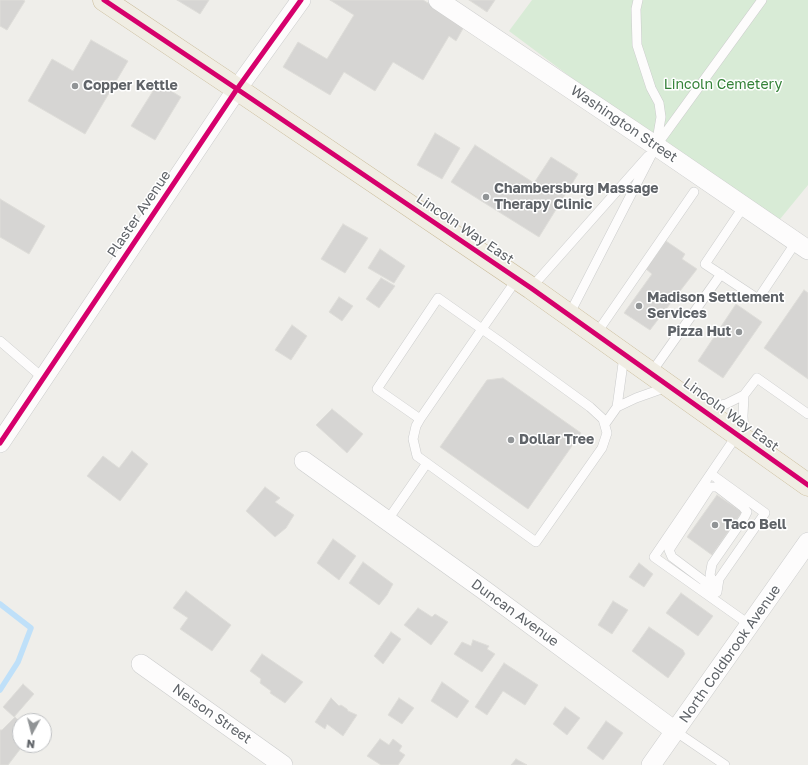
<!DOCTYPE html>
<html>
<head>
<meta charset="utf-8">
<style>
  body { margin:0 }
  #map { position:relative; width:808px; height:765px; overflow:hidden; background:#efeeea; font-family:"Golos Text",sans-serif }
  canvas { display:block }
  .north { position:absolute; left:12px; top:713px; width:40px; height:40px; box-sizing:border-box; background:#fff; border:1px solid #bfc1c3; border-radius:50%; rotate:187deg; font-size:11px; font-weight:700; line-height:16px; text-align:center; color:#5f6368 }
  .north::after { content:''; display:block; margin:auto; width:14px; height:18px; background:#919496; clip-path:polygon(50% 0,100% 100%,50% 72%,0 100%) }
</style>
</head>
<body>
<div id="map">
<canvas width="808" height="765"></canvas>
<div class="north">N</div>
</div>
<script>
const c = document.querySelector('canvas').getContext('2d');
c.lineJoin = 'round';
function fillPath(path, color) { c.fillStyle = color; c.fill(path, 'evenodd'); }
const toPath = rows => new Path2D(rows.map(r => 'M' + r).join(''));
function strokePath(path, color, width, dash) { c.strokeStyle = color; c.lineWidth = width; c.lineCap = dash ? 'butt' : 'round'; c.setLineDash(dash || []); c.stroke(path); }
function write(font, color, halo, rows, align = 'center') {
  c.font = font + ' "Golos Text",sans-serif'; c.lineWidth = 3; c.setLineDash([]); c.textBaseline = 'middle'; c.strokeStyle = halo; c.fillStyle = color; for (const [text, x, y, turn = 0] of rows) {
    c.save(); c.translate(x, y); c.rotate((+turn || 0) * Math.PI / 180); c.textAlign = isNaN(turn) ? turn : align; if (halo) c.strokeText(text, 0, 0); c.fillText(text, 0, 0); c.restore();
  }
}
fillPath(toPath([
  [532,0,808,0,808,185,776,224,667,149,509,31]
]), '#d8ebd6');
strokePath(toPath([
  [0,604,31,628,18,662,0,690]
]), '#bfe0f9', 5.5);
const building = toPath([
  [0,0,23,0,25,1,7,30,0,26,0,0],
  [177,0,209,0,200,14,177,0],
  [330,0,423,0,465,25,456,41,449,36,423,80,393,62,375,91,344,72,330,95,283,67,298,42,327,59,354,15,330,0],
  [469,0,495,0,487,12,469,0],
  [91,40,128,61,85,134,28,101,52,59,73,71,91,40],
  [158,83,181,97,155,140,131,126,158,83],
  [435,133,460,148,442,179,417,165,435,133],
  [475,145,534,183,551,157,578,174,539,237,451,182,475,145],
  [0,199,45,226,29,254,0,237,0,199],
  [343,224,368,238,345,273,321,259,343,224],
  [666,241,685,254,682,259,697,269,650,330,624,313,652,274,646,269,666,241],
  [380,249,405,266,394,283,368,268,380,249],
  [381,278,395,286,379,308,366,299,381,278],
  [804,290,808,293,808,379,764,348,804,290],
  [339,297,353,306,342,321,329,312,339,297],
  [736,304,762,322,723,378,698,361,736,304],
  [292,325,307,336,291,360,275,350,292,325],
  [503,378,581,433,528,509,440,447,487,380,503,378],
  [332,409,363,434,347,453,316,425,332,409],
  [132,451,148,464,120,501,87,476,103,456,119,468,132,451],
  [265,487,280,498,275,502,294,515,286,528,275,537,246,511,265,487],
  [717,495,742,512,712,555,687,537,717,495],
  [333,539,356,556,339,580,317,563,333,539],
  [363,562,393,584,387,595,379,605,349,583,363,562],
  [639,563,653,574,644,587,629,577,639,563],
  [186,591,231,625,212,651,180,629,188,618,173,608,186,591],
  [681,593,713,616,698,636,666,613,681,593],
  [613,601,628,610,612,634,598,625,613,601],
  [418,608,432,617,435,614,448,622,431,645,404,625,418,608],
  [649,627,683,650,685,654,668,678,632,651,649,627],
  [391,632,401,639,383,664,374,656,391,632],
  [473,640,489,646,487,649,495,654,482,672,454,654,462,642,471,646,473,640],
  [262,654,303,682,285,703,270,693,271,691,260,683,261,679,250,671,262,654],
  [504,663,538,685,525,705,503,691,487,715,475,707,504,663],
  [442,682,469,701,457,718,431,701,442,682],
  [23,684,34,694,14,717,3,707,23,684],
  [331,698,339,706,341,705,347,709,348,711,357,715,343,736,327,724,325,729,315,722,331,698],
  [399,698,414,708,402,724,388,715,399,698],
  [565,707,580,718,567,735,553,724,565,707],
  [15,717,20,722,20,743,18,745,21,748,8,765,0,765,0,730,2,730,15,717],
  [606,721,623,733,603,760,587,748,606,721],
  [380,739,389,745,393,739,402,746,399,751,405,755,398,765,381,765,367,756,380,739],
  [516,759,527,765,511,765,516,759]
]);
fillPath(building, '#d6d5d3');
strokePath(building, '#deddd9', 1);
const lane = toPath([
  [638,0,636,9,637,45,651,88,659,103,661,117,656,146,762,0],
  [744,206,705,264,758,299,796,242],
  [531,288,648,156],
  [569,315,656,146],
  [596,334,694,192],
  [0,341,43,378],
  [624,356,617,407,636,398,667,387],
  [651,373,721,274],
  [744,395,757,378,808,414],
  [703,409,726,404,744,395,743,416,744,436],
  [420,419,377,389,438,298,482,329,502,343,590,407,603,419,607,433,602,448,536,542,417,456,413,439,416,426,420,419,482,329,517,279],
  [605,424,617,407],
  [737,435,654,557,750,625],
  [711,474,765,513,719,579,717,592],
  [387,521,427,463],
  [710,596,704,581,672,557,669,550,710,487,717,487,743,507,747,512,744,518,712,564,710,575,717,592],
  [675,731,725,765]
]);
const street = toPath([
  [438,0,656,146,808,250],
  [0,443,237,89,301,0],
  [304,461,484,590,675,731],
  [141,664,283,765],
  [651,765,808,542]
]);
const highway = toPath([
  [104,0,237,89,531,288,808,485]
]);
strokePath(lane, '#cbcccc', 10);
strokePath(street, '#cbcccc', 20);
strokePath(highway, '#c8b996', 23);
strokePath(lane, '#fdfcfc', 9);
strokePath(street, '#fdfcfc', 19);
strokePath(highway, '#f0ede3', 22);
strokePath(toPath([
  [104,0,237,89,531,288,808,485],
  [0,443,237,89,301,0]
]), '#d6006c', 5);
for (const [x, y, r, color] of [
  [75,86,4,"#919496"],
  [486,197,4,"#919496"],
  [639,306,4,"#919496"],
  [739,332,4,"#919496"],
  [511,440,4,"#919496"],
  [715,525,4,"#919496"]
]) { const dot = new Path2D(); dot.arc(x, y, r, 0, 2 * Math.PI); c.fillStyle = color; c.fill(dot); strokePath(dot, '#fff', 1.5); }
write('14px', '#348238', '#fff', [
  ["Lincoln Cemetery",723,85]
]);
write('bold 14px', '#5f6368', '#fff', [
  ["Copper Kettle",83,86],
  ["Chambersburg Massage",494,189],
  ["Therapy Clinic",494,205],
  ["Madison Settlement",647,298],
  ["Services",647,314],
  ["Pizza Hut",731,332,"right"],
  ["Dollar Tree",519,440],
  ["Taco Bell",723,525]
], 'left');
write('14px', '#5f6368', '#fff', [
  ["Washington Street",624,124,34],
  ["Plaster Avenue",139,214,-56],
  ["Lincoln Way East",465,229,34],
  ["Lincoln Way East",731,415,36],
  ["Duncan Avenue",515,613,36],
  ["North Coldbrook Avenue",730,654,-55],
  ["Nelson Street",212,714,35]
]);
</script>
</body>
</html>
